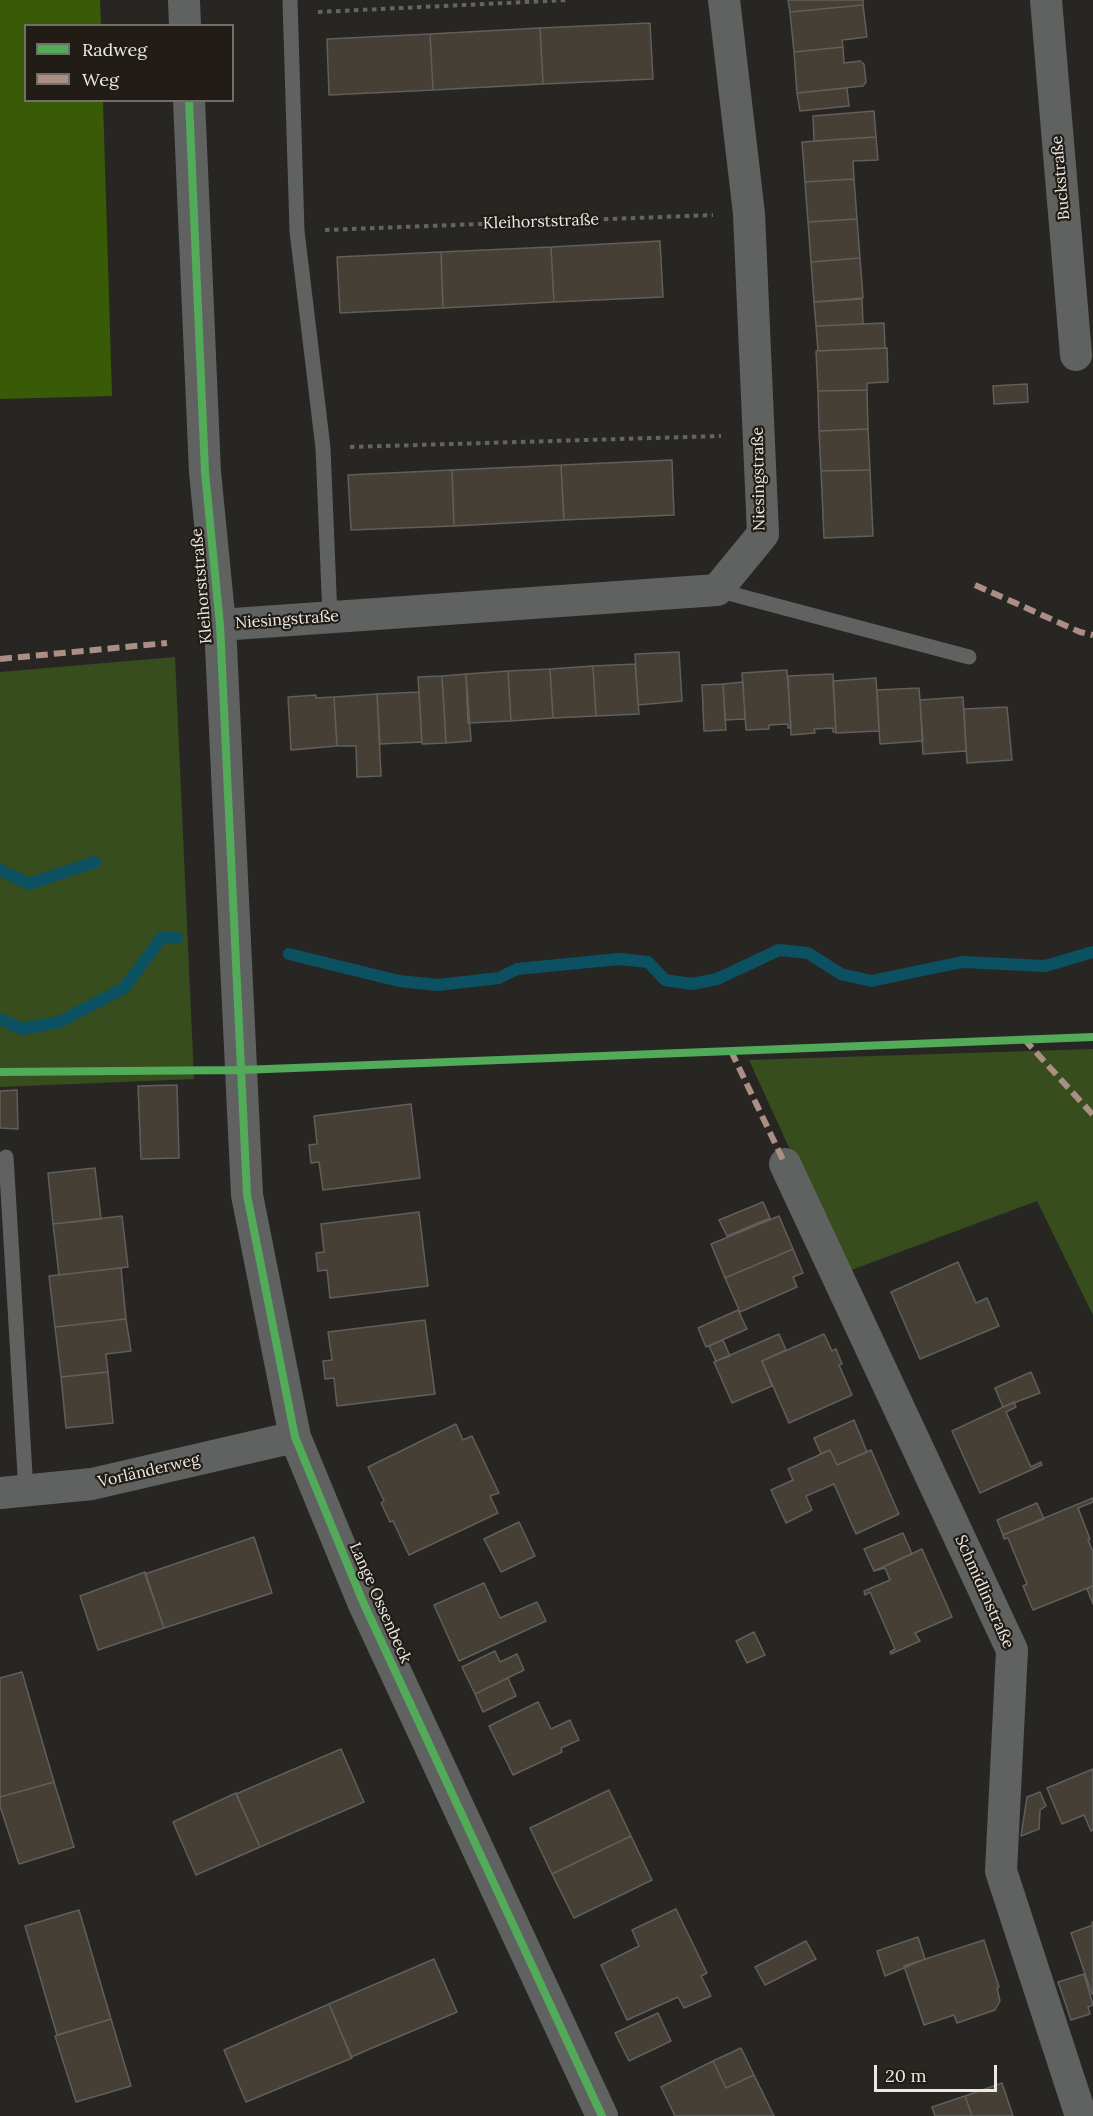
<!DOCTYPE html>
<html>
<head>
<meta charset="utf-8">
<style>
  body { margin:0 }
  #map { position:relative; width:1093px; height:2116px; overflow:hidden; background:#282623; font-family:Lora,serif }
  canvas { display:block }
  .legend { position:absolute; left:24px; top:24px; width:210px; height:78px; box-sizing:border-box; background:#211d16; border:2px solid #726f68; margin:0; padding:8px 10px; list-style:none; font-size:18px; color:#ece9e4 }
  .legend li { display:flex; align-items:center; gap:12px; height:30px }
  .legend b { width:30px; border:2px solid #726f68 }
  .scale { position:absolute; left:874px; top:2065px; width:123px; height:27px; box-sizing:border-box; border:3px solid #ece9e4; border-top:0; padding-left:8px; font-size:18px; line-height:21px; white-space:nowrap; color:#ece9e4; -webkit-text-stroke:4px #211d16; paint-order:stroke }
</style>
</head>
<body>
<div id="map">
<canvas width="1093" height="2116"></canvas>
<ul class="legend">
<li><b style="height:8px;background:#51ab58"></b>Radweg</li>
<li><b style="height:8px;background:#ac8f84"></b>Weg</li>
</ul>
<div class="scale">20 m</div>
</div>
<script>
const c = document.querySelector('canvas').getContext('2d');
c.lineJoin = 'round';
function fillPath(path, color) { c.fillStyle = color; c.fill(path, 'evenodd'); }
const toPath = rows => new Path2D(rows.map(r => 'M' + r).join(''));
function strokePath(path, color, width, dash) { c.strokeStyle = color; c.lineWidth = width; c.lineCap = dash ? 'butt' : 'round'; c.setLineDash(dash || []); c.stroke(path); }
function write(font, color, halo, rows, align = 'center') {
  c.font = font + ' Lora,serif'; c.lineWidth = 4.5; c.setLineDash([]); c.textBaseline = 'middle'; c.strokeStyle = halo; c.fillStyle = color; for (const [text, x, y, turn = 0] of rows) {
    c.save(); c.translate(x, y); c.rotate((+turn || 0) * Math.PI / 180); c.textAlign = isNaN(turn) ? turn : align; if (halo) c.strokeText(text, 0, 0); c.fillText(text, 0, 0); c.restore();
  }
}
fillPath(toPath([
  [175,657,194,1079,0,1087,0,672],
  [1093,1049,1093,1315,1037,1201,846,1272,749,1060]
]), '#374d1e');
fillPath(toPath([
  [0,0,100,0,101,25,26,26,26,100,103,101,112,396,0,399]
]), '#395a07');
strokePath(toPath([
  [0,870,29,884,95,862],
  [289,954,399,981,438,985,499,978,517,969,619,959,648,962,665,980,692,984,717,979,779,950,808,953,841,974,871,981,962,962,1045,966,1093,952],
  [0,1019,22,1029,59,1022,124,988,162,937,177,938]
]), '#0b5162', 12);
const building = toPath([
  [788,0,863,0,863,5,790,12,788,0],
  [863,5,867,37,842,40,843,47,794,52,790,12,863,5],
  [650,23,653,79,543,84,540,28,650,23],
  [540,28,543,84,433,90,430,34,540,28],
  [430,34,433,90,329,95,327,39,430,34],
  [843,47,844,63,860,61,864,64,866,82,863,86,797,93,794,52,843,47],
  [847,88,849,106,800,111,797,93,847,88],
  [874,111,876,137,814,141,813,116,874,111],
  [876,137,878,160,853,161,854,179,805,182,802,142,876,137],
  [854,179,857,219,808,222,805,182,854,179],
  [857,219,860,258,811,262,808,222,857,219],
  [660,241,663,297,554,302,551,247,660,241],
  [551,247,554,302,443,308,441,252,551,247],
  [441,252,443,308,340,313,337,257,441,252],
  [860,258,863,298,814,302,811,262,860,258],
  [862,299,863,324,816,326,814,302,862,299],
  [884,323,885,348,818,351,816,326,884,323],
  [887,348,888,382,867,383,867,390,818,391,816,351,887,348],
  [1027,384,1028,402,994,404,993,386,1027,384],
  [867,390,868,429,819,431,818,391,867,390],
  [868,429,870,470,821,471,819,431,868,429],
  [672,460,674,515,564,520,561,465,672,460],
  [561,465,564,520,454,526,452,470,561,465],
  [452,470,454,526,351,530,348,475,452,470],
  [870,470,873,536,824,538,821,471,870,470],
  [679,652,682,701,638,705,635,654,679,652],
  [635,664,639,714,596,716,593,666,635,664],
  [593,666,596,716,553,718,550,669,593,666],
  [550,669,553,718,511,721,508,671,550,669],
  [787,670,791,728,788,728,788,724,769,725,769,729,746,730,742,673,787,670],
  [508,671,511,721,468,723,466,674,508,671],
  [466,674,471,741,446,743,442,676,466,674],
  [833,674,836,732,833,732,833,728,814,729,815,733,791,735,788,676,833,674],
  [442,676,446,743,422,744,418,677,442,676],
  [876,678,879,731,836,733,833,681,876,678],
  [743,682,745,719,725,720,723,684,743,682],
  [723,684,726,730,704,731,702,685,723,684],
  [919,688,923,741,880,744,877,690,919,688],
  [419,692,422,742,380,744,377,694,419,692],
  [377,694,381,776,357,777,356,746,337,746,334,697,377,694],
  [316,695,316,698,334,697,337,746,291,750,288,697,316,695],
  [963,697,966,751,923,754,920,700,963,697],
  [1007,707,1012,760,967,763,964,709,1007,707],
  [177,1085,179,1158,141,1159,138,1086,177,1085],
  [17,1090,18,1129,0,1128,0,1091,17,1090],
  [411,1104,420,1178,323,1190,319,1162,311,1163,309,1145,317,1144,314,1116,411,1104],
  [95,1168,101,1219,53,1224,48,1173,95,1168],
  [763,1202,770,1218,727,1236,719,1220,763,1202],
  [419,1212,428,1286,330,1298,327,1270,318,1271,316,1253,324,1252,321,1224,419,1212],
  [122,1216,128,1267,59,1275,53,1224,122,1216],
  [779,1216,793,1249,725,1278,711,1244,779,1216],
  [793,1249,803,1273,793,1277,797,1287,740,1312,725,1278,793,1249],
  [958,1262,976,1303,987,1298,999,1326,920,1359,891,1292,958,1262],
  [121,1268,126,1319,55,1327,49,1276,121,1268],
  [738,1310,747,1329,706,1347,698,1328,738,1310],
  [126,1319,131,1351,106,1354,108,1372,61,1377,55,1327,126,1319],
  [425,1320,435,1394,337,1406,334,1378,325,1379,323,1361,332,1360,328,1332,425,1320],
  [779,1334,786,1350,762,1361,772,1386,732,1403,714,1362,779,1334],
  [824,1334,832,1351,836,1349,842,1364,839,1365,852,1395,789,1423,762,1361,824,1334],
  [723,1340,730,1356,716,1361,709,1346,723,1340],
  [108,1372,113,1423,66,1428,61,1377,108,1372],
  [1031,1372,1040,1393,1003,1407,995,1388,1031,1372],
  [1014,1402,1016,1407,1006,1412,1031,1467,1041,1462,1042,1465,980,1493,952,1431,1014,1402],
  [854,1420,867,1452,837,1465,830,1450,821,1454,814,1438,854,1420],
  [456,1424,463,1440,472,1436,499,1493,490,1496,498,1513,409,1555,393,1521,390,1522,381,1503,384,1501,368,1467,456,1424],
  [830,1450,837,1465,871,1450,899,1514,856,1534,834,1484,806,1496,812,1510,786,1523,771,1490,793,1480,788,1469,830,1450],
  [1093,1498,1093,1502,1078,1508,1090,1539,1088,1540,1093,1552,1093,1586,1033,1610,1023,1586,1027,1584,1008,1538,1004,1539,1003,1535,1093,1498],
  [1037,1503,1044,1519,1003,1535,997,1520,1037,1503],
  [519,1522,535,1556,501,1572,484,1539,519,1522],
  [903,1533,912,1554,874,1571,864,1549,903,1533],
  [254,1537,272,1593,164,1628,145,1574,254,1537],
  [922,1549,952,1617,915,1633,920,1641,891,1654,890,1652,895,1649,870,1592,865,1595,864,1591,890,1580,885,1568,874,1571,922,1549],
  [145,1572,164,1628,98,1650,80,1596,145,1572],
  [484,1583,500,1618,537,1602,546,1621,459,1661,434,1605,484,1583],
  [1093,1586,1093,1604,1087,1589,1093,1586],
  [754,1632,765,1655,747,1663,736,1641,754,1632],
  [495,1651,500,1662,517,1654,524,1670,475,1694,462,1667,495,1651],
  [22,1672,54,1782,0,1797,0,1678,22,1672],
  [508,1678,516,1696,483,1712,475,1694,508,1678],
  [538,1702,551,1729,570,1720,579,1740,561,1748,562,1752,513,1775,489,1726,538,1702],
  [341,1749,364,1802,260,1847,236,1794,341,1749],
  [1093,1769,1093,1830,1091,1831,1084,1815,1062,1824,1047,1788,1093,1769],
  [54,1782,74,1847,19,1864,0,1806,0,1797,54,1782],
  [609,1790,631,1836,552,1874,530,1828,609,1790],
  [1040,1792,1046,1806,1040,1810,1039,1829,1021,1836,1027,1797,1040,1792],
  [236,1793,260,1847,196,1875,173,1822,236,1793],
  [631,1836,652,1880,574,1918,552,1874,631,1836],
  [676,1909,707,1973,701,1976,711,1996,684,2008,678,1997,627,2020,601,1965,639,1946,632,1930,676,1909],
  [79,1910,111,2019,57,2035,25,1926,79,1910],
  [1092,1922,1093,1922,1093,1993,1092,1994,1071,1933,1093,1925,1092,1922],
  [918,1937,925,1959,885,1976,877,1951,918,1937],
  [984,1940,999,1987,997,1988,1000,2001,995,2010,957,2023,954,2015,924,2025,904,1966,984,1940],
  [806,1941,816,1959,765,1985,755,1967,806,1941],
  [434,1959,457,2012,351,2057,329,2004,434,1959],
  [1084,1974,1093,2005,1088,2007,1090,2014,1071,2020,1058,1982,1084,1974],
  [329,2004,352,2058,246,2102,224,2050,329,2004],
  [658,2013,671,2041,629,2061,615,2033,658,2013],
  [111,2019,131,2086,76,2102,55,2036,111,2019],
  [741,2048,754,2075,726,2088,713,2061,741,2048],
  [713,2061,726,2088,754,2075,774,2116,675,2116,661,2087,713,2061],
  [1002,2083,1013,2116,972,2116,965,2096,1002,2083],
  [965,2096,972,2116,935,2116,932,2107,965,2096]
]);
fillPath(building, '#463f35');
strokePath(building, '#615f5c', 1.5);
strokePath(toPath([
  [318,12,568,0],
  [325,230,713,215],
  [350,447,721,436]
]), '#646463', 4, [4.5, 4.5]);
strokePath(toPath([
  [290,0,297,231,323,448,330,617],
  [717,590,969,657],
  [6,1157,26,1491]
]), '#606261', 15);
strokePath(toPath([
  [184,0,185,26],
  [1046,0,1076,355],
  [189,100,205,472,220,625,247,1195,295,1437,363,1602,602,2116],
  [220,625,717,590,763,534,749,214,724,0],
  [785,1164,1012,1650,1001,1871,1081,2116],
  [0,1493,92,1484,295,1437]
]), '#606261', 32);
strokePath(toPath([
  [975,585,1080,632,1093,635],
  [0,659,167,643],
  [1024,1039,1093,1115],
  [731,1051,785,1164]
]), '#ac8f84', 6, [12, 6]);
strokePath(toPath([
  [189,100,205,472,220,625,247,1195,295,1437,363,1602,602,2116],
  [0,1072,242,1070,1093,1037]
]), '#51ab58', 8);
write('16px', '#ece9e4', '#211d16', [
  ["Buckstraße",1061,178,-95],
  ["Kleihorststraße",541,222,-2],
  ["Niesingstraße",759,479,-91],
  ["Kleihorststraße",202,586,-95],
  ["Niesingstraße",287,620,-4],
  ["Vorländerweg",149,1471,-13],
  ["Schmidlinstraße",984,1592,66],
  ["Lange Ossenbeck",380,1603,66]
]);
</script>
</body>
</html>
